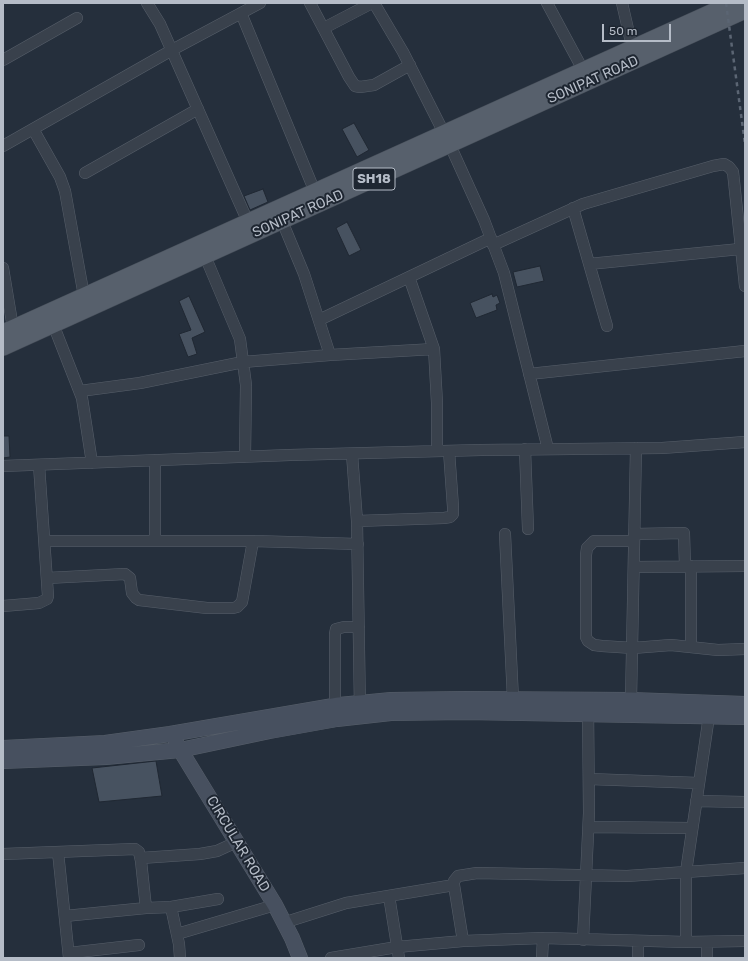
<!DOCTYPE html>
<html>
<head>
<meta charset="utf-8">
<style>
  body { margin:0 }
  #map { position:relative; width:748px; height:961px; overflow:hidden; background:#252f3c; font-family:Rubik,sans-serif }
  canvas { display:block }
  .frame { position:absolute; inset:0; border:4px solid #b5bcc7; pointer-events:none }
  .scale { position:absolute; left:602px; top:24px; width:69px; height:18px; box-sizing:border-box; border:2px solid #b5bcc7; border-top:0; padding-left:5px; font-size:12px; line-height:14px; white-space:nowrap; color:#b5bcc7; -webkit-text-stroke:3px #1e2631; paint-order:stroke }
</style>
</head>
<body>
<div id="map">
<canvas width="748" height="961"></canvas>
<div class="frame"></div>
<div class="scale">50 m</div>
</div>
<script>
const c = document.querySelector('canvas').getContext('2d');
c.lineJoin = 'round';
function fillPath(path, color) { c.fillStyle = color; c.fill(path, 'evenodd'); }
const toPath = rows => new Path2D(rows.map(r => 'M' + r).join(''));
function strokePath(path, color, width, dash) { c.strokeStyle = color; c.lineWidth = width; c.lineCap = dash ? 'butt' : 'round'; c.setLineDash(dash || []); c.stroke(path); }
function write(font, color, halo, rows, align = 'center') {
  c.font = font + ' Rubik,sans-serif'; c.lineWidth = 4; c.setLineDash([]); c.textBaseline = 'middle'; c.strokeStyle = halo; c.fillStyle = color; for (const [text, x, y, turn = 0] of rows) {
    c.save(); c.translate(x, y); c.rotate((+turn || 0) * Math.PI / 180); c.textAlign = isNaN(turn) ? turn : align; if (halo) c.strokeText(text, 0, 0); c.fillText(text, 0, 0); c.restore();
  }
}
const building = toPath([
  [354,123,369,150,357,157,342,129,354,123],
  [263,189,268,202,250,210,244,196,263,189],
  [347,222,361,250,349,256,336,228,347,222],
  [540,266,544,281,517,287,513,272,540,266],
  [492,294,493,297,497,295,500,303,496,305,497,310,476,318,470,303,492,294],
  [189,296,205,332,192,338,197,354,188,357,179,334,191,330,179,301,189,296],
  [3,436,9,436,10,457,3,458,3,436],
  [156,761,162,796,99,802,92,768,156,761]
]);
fillPath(building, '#475260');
strokePath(building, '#202833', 1);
const street = toPath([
  [147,3,160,24,248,222],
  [310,3,349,77,355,86,360,87,374,85,410,65],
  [374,3,403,52,450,145,484,220,504,273,548,449],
  [547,3,583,70],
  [622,3,634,55],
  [241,13,315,192],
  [324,28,372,3],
  [3,60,77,18],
  [33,129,60,177,65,191,84,296],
  [3,146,172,50,260,3],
  [85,173,198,109],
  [573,208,607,326],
  [282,221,304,274,330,355],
  [493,245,583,204,713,166,724,164,729,167,733,172,745,286],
  [205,256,240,339,246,385,245,457],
  [589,264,740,249],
  [3,268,13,328],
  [409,277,434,349,437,403,437,451],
  [319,320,491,238],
  [53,324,82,398,92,463],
  [529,374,745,351],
  [80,391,140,383,243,362,330,355,434,349],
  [525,449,528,529],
  [352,454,357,521],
  [155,460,155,541],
  [3,466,290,455,481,450,662,448,745,442],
  [505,534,513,699],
  [634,534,684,533,685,566],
  [44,541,253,541,358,544],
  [634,541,594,541,587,548,586,555,586,637,588,641,594,645,602,646,633,648,671,645,718,650,745,649],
  [691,566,691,647],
  [634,567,745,566],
  [47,578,125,574,130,578,132,593,136,598,139,600,207,608,233,608,237,607,242,602,253,541],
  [3,606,39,603,47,599,48,596,39,465],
  [631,700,636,448],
  [335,706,335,634,336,629,344,627,359,627],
  [360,710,357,521,444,518,450,517,453,514,453,507,449,451],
  [589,779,699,783],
  [696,801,745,802],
  [589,827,692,828],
  [58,852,69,958],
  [3,854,135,849,139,852,141,861,146,908],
  [141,858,200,854,217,851,230,845,236,840],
  [454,885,463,941],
  [389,896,399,958],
  [171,907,179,944,180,958],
  [65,916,146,908,171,907,218,899],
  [283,923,346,903,454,885,454,881,458,876,477,873,627,876,745,868],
  [177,934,275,905],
  [583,940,589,813,588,706],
  [686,942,686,872,709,716],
  [707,942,707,958],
  [69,953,139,945],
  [331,958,397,947,463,941,543,938,686,942,745,941],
  [542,958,543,938],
  [638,958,638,941]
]);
const secondary = toPath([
  [176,743,275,905,292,938,300,958],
  [3,748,105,743,170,734,339,705,391,700,465,699,631,700,745,704],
  [3,761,106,757,180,750,270,731,337,719,391,713,466,712,745,717]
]);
const primary = toPath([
  [3,333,733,3],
  [3,347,745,10]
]);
strokePath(street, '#575f6a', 12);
strokePath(secondary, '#575f6a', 16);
strokePath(primary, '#424a55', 18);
strokePath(street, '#39414c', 11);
strokePath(secondary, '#47505f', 15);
strokePath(primary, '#57606c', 17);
strokePath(toPath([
  [726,3,745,144]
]), '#5b6573', 2.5, [4, 4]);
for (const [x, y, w] of [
  [374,179,42]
]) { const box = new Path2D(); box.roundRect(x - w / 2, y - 11, w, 22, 3); c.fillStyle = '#1e2631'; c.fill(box); strokePath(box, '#b5bcc7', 1); }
write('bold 13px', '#b5bcc7', null, [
  ["SH18",374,179]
]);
write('14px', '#b5bcc7', '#1e2631', [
  ["SONIPAT ROAD",593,80,-24],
  ["SONIPAT ROAD",298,214,-24],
  ["CIRCULAR ROAD",238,844,59]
]);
</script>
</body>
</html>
